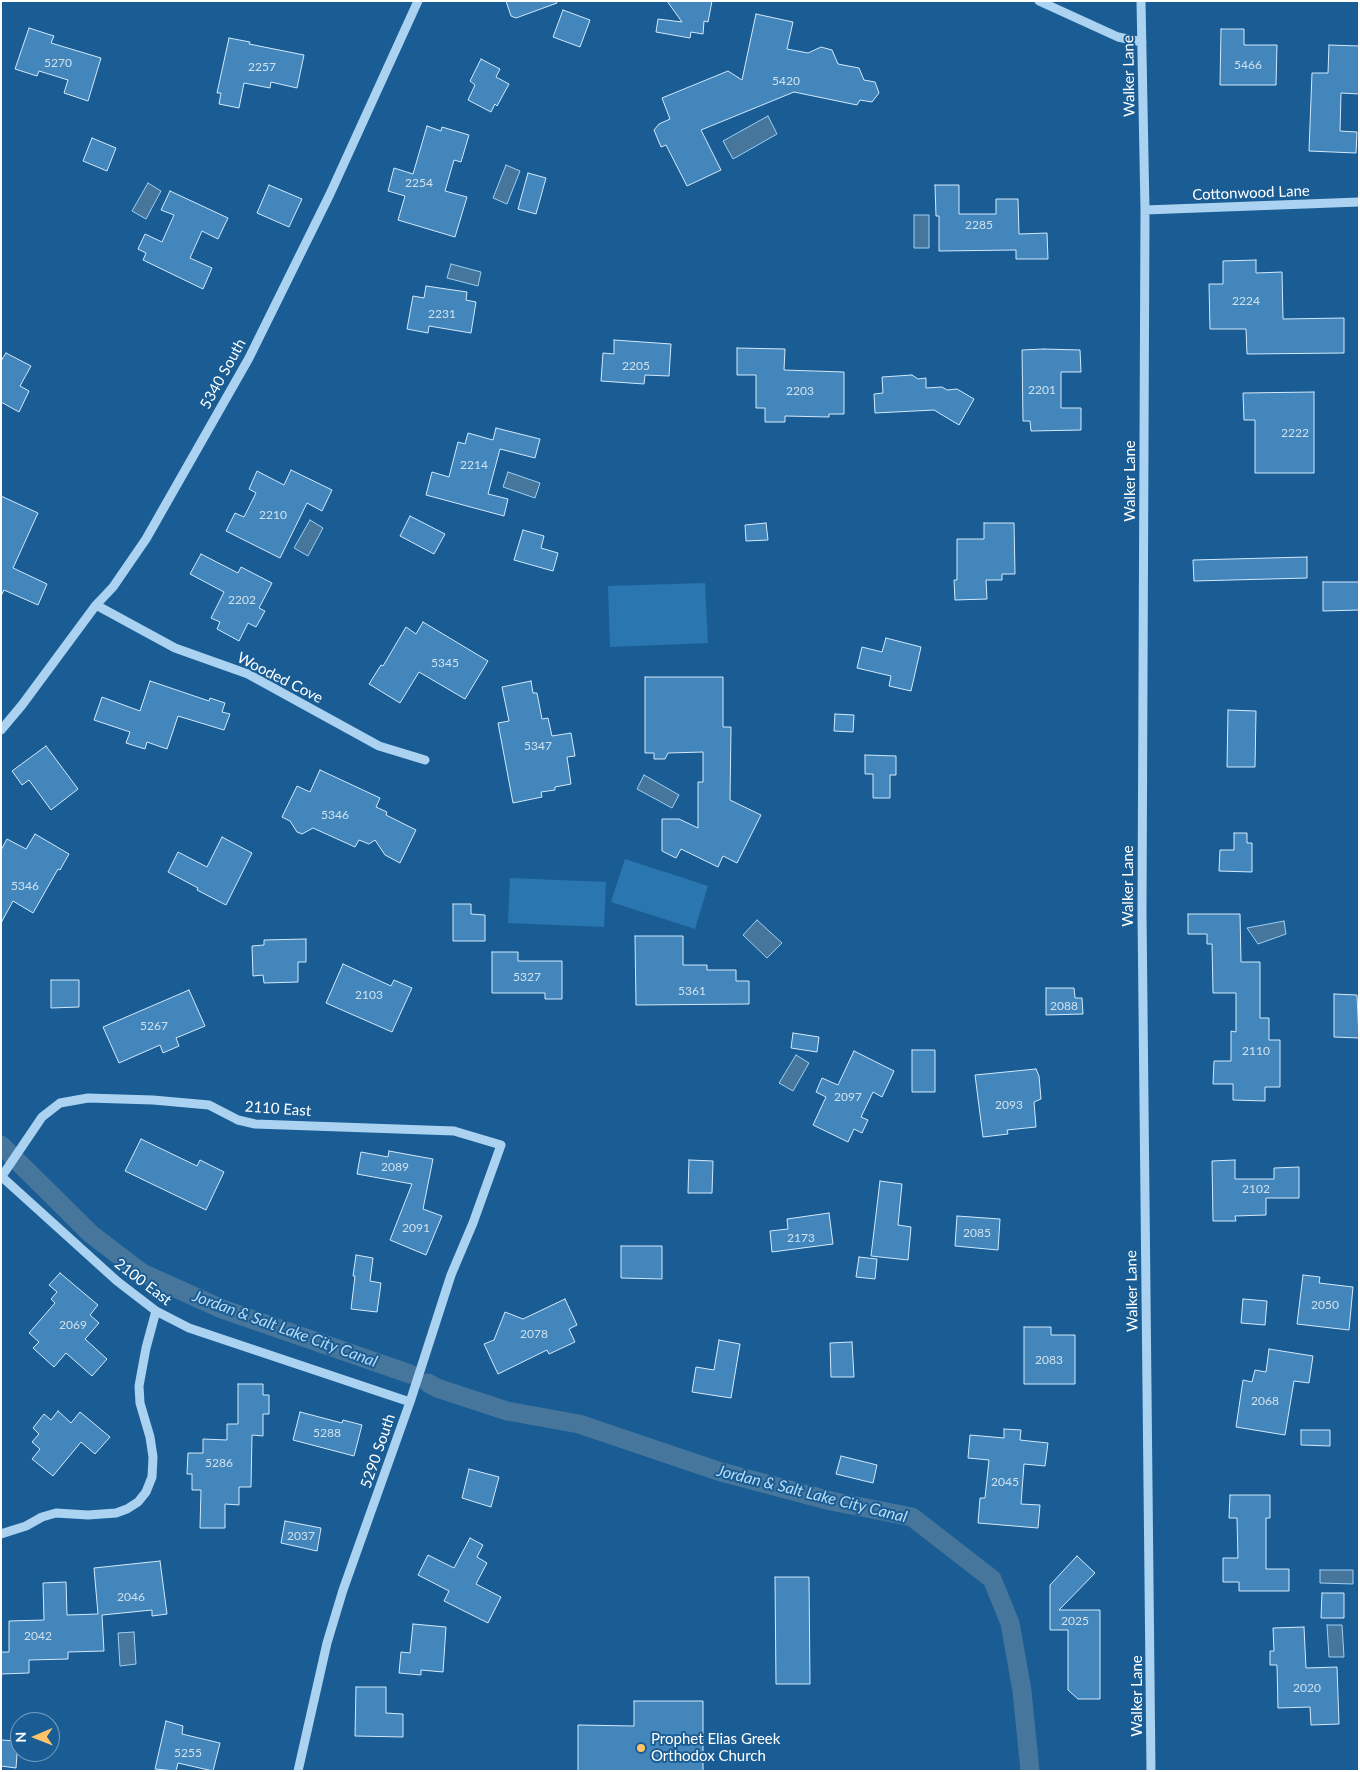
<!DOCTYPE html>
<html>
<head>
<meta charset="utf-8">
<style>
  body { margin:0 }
  #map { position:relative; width:1360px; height:1772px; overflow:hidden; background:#1a5d94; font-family:Lato,sans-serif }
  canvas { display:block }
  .frame { position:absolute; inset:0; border:2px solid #fff; pointer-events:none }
  .north { position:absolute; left:10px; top:1712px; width:50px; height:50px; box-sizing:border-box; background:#1a5d94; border:1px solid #769ebf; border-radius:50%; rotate:269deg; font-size:14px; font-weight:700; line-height:20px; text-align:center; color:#fff }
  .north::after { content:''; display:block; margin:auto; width:18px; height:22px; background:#ffc36a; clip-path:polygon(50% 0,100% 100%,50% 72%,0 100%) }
</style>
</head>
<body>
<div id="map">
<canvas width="1360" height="1772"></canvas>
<div class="frame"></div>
<div class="north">N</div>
</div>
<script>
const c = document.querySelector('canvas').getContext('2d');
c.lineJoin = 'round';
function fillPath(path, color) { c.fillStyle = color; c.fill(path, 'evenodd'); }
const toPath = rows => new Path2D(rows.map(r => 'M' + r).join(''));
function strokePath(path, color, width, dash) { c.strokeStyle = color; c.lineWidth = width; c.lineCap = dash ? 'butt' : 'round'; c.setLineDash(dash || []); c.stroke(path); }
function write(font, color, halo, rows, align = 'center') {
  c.font = font + ' Lato,sans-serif'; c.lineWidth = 4; c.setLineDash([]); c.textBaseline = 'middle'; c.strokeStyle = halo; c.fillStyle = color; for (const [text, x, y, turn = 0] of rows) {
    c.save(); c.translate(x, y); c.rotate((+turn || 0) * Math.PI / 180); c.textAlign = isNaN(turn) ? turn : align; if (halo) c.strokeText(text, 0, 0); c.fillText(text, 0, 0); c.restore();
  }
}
fillPath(toPath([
  [705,583,708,643,610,647,608,586],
  [625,859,708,886,695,929,611,902],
  [510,878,606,882,604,927,508,923]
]), '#2a76b0');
const water = toPath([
  [768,116,777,134,733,159,723,141,768,116],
  [506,165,520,171,507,204,493,198,506,165],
  [148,183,161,191,146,219,132,211,148,183],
  [914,215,929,215,929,248,914,248,914,215],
  [451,264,481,272,478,286,447,278,451,264],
  [508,472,540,483,535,498,503,487,508,472],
  [310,520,323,528,308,556,294,548,310,520],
  [644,775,679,795,672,808,637,789,644,775],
  [757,920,782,943,767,958,743,935,757,920],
  [1284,921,1286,934,1258,944,1247,928,1284,921],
  [796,1055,809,1063,793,1091,779,1083,796,1055],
  [1320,1570,1353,1570,1353,1584,1320,1583,1320,1570],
  [1327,1625,1342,1625,1344,1657,1329,1657,1327,1625],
  [134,1632,136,1664,120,1666,118,1633,134,1632]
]);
fillPath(water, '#46769c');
strokePath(water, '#9ecff2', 1);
strokePath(toPath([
  [1,1145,91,1234,142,1273,222,1309,410,1374],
  [428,1383,437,1388,507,1411,579,1424,721,1472,831,1501,912,1517,992,1579,1010,1623,1022,1691,1030,1771]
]), '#46769c', 19);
const building = toPath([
  [506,1,556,1,557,3,516,18,511,16,506,1],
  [667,1,712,1,708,22,704,21,703,34,691,32,690,38,656,32,658,19,682,22,667,1],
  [563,10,590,20,580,47,553,37,563,10],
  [756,14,793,22,787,49,808,53,821,47,832,50,838,64,859,68,864,80,875,82,879,93,872,102,860,100,857,105,794,92,701,130,721,170,687,186,666,145,661,147,654,130,659,124,670,119,662,98,728,71,742,80,756,14],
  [29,28,54,36,51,43,101,58,88,101,64,93,68,80,39,71,37,76,15,69,29,28],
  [1221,29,1244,29,1244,45,1277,45,1276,85,1220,85,1221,29],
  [229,38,250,42,249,44,304,55,297,88,271,82,270,88,244,83,239,108,219,104,221,93,217,93,229,38],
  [1329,45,1359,46,1359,94,1341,93,1340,131,1357,132,1356,153,1309,151,1312,73,1328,73,1329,45],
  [481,59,500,69,496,77,509,84,497,106,495,104,491,112,468,100,475,85,470,81,481,59],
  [427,126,441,131,442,127,469,135,461,162,454,160,445,191,467,197,455,237,398,220,405,196,388,191,394,168,413,174,427,126],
  [92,138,116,148,107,171,83,161,92,138],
  [528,173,546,178,536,214,518,209,528,173],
  [269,185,302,199,289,227,257,213,269,185],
  [935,185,959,185,959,214,996,214,996,199,1018,199,1019,234,1047,233,1048,259,1016,259,1016,250,939,251,939,216,936,216,935,185],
  [170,191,228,218,218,239,202,231,190,258,212,268,203,289,143,260,146,253,138,249,145,234,162,242,174,215,161,210,170,191],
  [1256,260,1256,273,1282,272,1283,319,1344,318,1344,353,1247,354,1246,329,1210,329,1209,284,1223,284,1223,261,1256,260],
  [426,286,467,292,466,300,476,302,471,333,429,326,428,333,407,329,413,296,424,298,426,286],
  [614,340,671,344,669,376,645,375,644,384,601,381,603,353,614,354,614,340],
  [737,348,785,349,784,370,844,372,844,414,829,414,829,417,785,416,785,422,765,422,765,408,756,408,756,375,737,375,737,348],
  [1044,349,1080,350,1081,372,1061,372,1061,408,1081,408,1081,430,1031,431,1030,421,1023,421,1022,350,1044,349],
  [6,353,31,366,20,386,29,391,19,412,1,402,1,361,6,353],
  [912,375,918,379,926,378,926,388,942,387,947,390,957,389,974,399,959,425,934,410,875,413,874,394,883,393,882,377,912,375],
  [1314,392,1314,473,1255,473,1255,420,1244,420,1243,393,1314,392],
  [496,428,540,439,535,458,500,449,488,494,508,499,504,516,426,495,432,472,449,477,458,442,465,444,468,433,493,440,496,428],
  [291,470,332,490,322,511,307,503,280,558,226,531,235,513,244,517,256,493,249,489,257,471,284,485,291,470],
  [1,496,38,513,13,568,47,584,38,605,4,590,1,596,1,496],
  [410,516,445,534,434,554,400,536,410,516],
  [766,523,768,540,746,541,745,525,766,523],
  [984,523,1014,523,1015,574,1002,574,1002,580,986,580,987,599,955,600,954,580,957,580,957,539,984,539,984,523],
  [523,530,544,536,541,548,558,553,553,571,514,560,523,530],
  [201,554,238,573,241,567,272,583,259,608,265,611,256,627,248,623,239,641,217,629,220,622,211,618,224,592,190,574,201,554],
  [1307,557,1307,578,1194,581,1193,560,1307,557],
  [1323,582,1359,582,1359,610,1323,611,1323,582],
  [423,622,488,661,465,699,419,672,400,703,369,684,381,665,383,666,406,627,416,634,423,622],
  [886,638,921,647,911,691,889,686,891,676,857,668,862,647,882,652,886,638],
  [645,677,723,677,723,727,731,727,730,800,761,815,737,863,723,856,718,867,681,849,676,858,662,851,662,819,679,819,698,828,698,782,703,782,703,752,668,753,665,759,654,759,654,753,645,753,645,677],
  [150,681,209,701,210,698,225,703,222,712,230,714,224,730,178,716,167,749,147,742,145,749,126,743,130,732,94,720,102,697,140,711,150,681],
  [531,681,533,693,537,693,542,719,548,718,552,736,571,733,575,756,567,757,571,784,555,787,555,790,541,792,542,797,513,803,498,723,509,721,502,687,531,681],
  [1228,710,1256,711,1255,767,1227,767,1228,710],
  [835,714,854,715,853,732,834,731,835,714],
  [46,746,78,789,51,810,29,780,22,785,12,771,46,746],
  [865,755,896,756,896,775,890,775,890,798,873,798,873,774,865,774,865,755],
  [320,770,380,798,376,807,387,812,386,815,416,830,400,863,385,855,375,840,369,844,359,840,355,847,313,828,302,834,297,832,290,821,282,817,297,786,310,792,320,770],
  [1234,833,1247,833,1247,843,1252,843,1252,872,1219,871,1220,850,1234,850,1234,833],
  [35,834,69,854,60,870,58,869,33,913,13,901,1,923,1,850,7,839,26,849,35,834],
  [222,837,252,853,226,905,197,890,198,888,168,872,178,852,207,867,222,837],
  [453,904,471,904,471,914,485,915,485,941,453,941,453,904],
  [1188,914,1240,914,1241,962,1260,962,1260,1018,1269,1018,1269,1040,1280,1040,1280,1087,1265,1087,1265,1101,1233,1100,1233,1084,1213,1084,1214,1061,1231,1061,1231,1031,1236,1032,1236,993,1213,993,1212,944,1207,944,1207,934,1188,934,1188,914],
  [635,936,683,936,683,965,707,965,707,970,736,970,736,981,749,981,749,1004,636,1005,635,936],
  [306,939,306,962,298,962,298,982,264,983,263,975,253,976,252,946,264,945,264,940,306,939],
  [492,952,518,952,518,961,562,961,562,999,545,999,545,993,492,993,492,952],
  [343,964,391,986,394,980,412,988,392,1032,326,1003,343,964],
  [51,980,79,980,79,1007,51,1008,51,980],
  [1046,988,1074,988,1075,998,1082,998,1083,1014,1046,1015,1046,988],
  [189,990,205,1026,176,1038,179,1046,163,1053,160,1045,119,1063,103,1027,189,990],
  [1334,994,1357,995,1359,1038,1334,1037,1334,994],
  [793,1033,819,1037,817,1052,791,1048,793,1033],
  [912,1050,935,1050,935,1092,912,1092,912,1050],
  [854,1051,894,1071,882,1097,873,1092,861,1117,868,1120,862,1133,854,1129,848,1142,813,1125,826,1097,816,1092,822,1078,838,1085,854,1051],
  [1036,1069,1039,1076,1041,1099,1034,1102,1036,1127,1007,1130,1008,1134,983,1137,975,1075,1036,1069],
  [141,1139,197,1166,200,1160,224,1172,206,1210,125,1171,141,1139],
  [389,1151,433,1159,423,1209,442,1216,426,1255,390,1240,412,1184,357,1174,361,1152,388,1157,389,1151],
  [689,1160,713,1161,712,1193,688,1193,689,1160],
  [1235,1160,1235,1179,1274,1179,1274,1168,1299,1167,1299,1198,1266,1198,1266,1215,1235,1216,1236,1221,1213,1221,1212,1161,1235,1160],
  [880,1181,902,1184,898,1225,911,1227,908,1260,871,1256,880,1181],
  [829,1213,833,1244,772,1252,770,1231,788,1229,787,1219,829,1213],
  [957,1216,1000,1219,998,1250,955,1246,957,1216],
  [621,1246,662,1246,662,1279,621,1278,621,1246],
  [356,1255,373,1258,370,1281,381,1283,377,1312,351,1309,355,1276,353,1276,356,1255],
  [859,1257,877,1259,875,1279,856,1277,859,1257],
  [60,1273,98,1305,90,1315,99,1323,85,1339,107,1359,92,1376,66,1353,54,1367,33,1348,39,1342,29,1333,55,1303,51,1299,57,1292,49,1285,60,1273],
  [1303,1275,1320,1277,1319,1283,1353,1287,1349,1330,1297,1324,1303,1275],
  [565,1299,577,1325,569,1329,575,1342,549,1354,547,1350,498,1374,484,1344,494,1340,505,1312,523,1319,565,1299],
  [1243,1299,1267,1301,1265,1325,1241,1323,1243,1299],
  [1024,1327,1051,1327,1051,1335,1075,1335,1075,1384,1024,1384,1024,1327],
  [719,1340,740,1344,731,1398,692,1392,696,1367,714,1370,719,1340],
  [852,1342,854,1377,831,1377,830,1343,852,1342],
  [1269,1349,1313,1356,1309,1383,1294,1381,1285,1435,1236,1427,1243,1380,1252,1382,1255,1370,1266,1372,1269,1349],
  [238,1384,263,1384,263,1395,269,1395,269,1414,263,1414,263,1436,252,1435,251,1487,239,1487,239,1505,225,1504,225,1528,200,1528,201,1490,192,1490,192,1474,187,1474,188,1453,203,1453,203,1439,227,1440,227,1424,238,1424,238,1384],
  [58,1411,71,1423,80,1412,110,1437,95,1454,81,1442,53,1476,32,1459,40,1449,32,1442,39,1434,33,1428,44,1414,51,1420,58,1411],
  [300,1412,342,1423,343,1420,362,1425,354,1456,293,1440,300,1412],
  [1004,1429,1021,1430,1020,1440,1048,1443,1045,1466,1024,1464,1021,1504,1040,1505,1038,1528,978,1523,980,1498,985,1498,989,1460,968,1458,970,1435,1004,1438,1004,1429],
  [1301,1430,1330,1430,1330,1446,1301,1445,1301,1430],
  [841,1456,877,1465,873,1483,836,1474,841,1456],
  [469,1469,499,1477,491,1507,462,1498,469,1469],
  [1230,1495,1270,1495,1270,1518,1266,1518,1266,1569,1289,1569,1289,1591,1239,1591,1239,1582,1223,1582,1223,1558,1238,1558,1237,1518,1229,1518,1230,1495],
  [285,1521,321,1528,317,1551,281,1543,285,1521],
  [470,1538,483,1545,477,1557,487,1563,476,1584,501,1597,488,1623,444,1601,449,1591,418,1575,428,1555,454,1568,470,1538],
  [1077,1556,1095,1573,1059,1610,1100,1610,1100,1699,1078,1699,1068,1690,1068,1630,1050,1630,1050,1585,1077,1556],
  [160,1561,167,1614,152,1616,152,1610,102,1615,104,1651,68,1652,68,1659,29,1660,29,1673,1,1674,1,1652,9,1652,9,1621,44,1620,43,1583,66,1582,67,1615,98,1614,94,1568,160,1561],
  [775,1577,809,1577,810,1684,776,1684,775,1577],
  [1322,1593,1344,1593,1344,1618,1321,1618,1322,1593],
  [413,1624,446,1627,443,1672,421,1670,421,1675,399,1673,401,1652,410,1653,413,1624],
  [1304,1627,1306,1668,1337,1667,1339,1724,1311,1725,1310,1707,1278,1708,1277,1665,1270,1665,1270,1651,1274,1651,1273,1628,1304,1627],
  [356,1687,386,1687,386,1713,403,1714,403,1737,355,1736,356,1687],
  [634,1701,703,1701,703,1771,578,1771,578,1725,634,1726,634,1701],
  [166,1721,183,1726,182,1734,220,1743,213,1771,178,1763,176,1771,155,1769,166,1721],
  [1,1740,18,1741,16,1768,1,1766,1,1740]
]);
fillPath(building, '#4386bb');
strokePath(building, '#d2e9fb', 1);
strokePath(toPath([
  [1039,1,1118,37,1142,42],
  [1141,1,1145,210,1142,912,1151,1771],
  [1145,210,1359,202],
  [96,605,175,648,248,674,379,746,425,760],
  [1,730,22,705,96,605,113,587,146,539,249,358,330,194,418,1],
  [1,1176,117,1281,156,1311,189,1328,410,1402],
  [2,1176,42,1117,60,1103,88,1098,153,1100,209,1105,238,1120,255,1124,454,1131,501,1145,473,1223,451,1275,410,1402,343,1590,327,1643,298,1771],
  [1,1534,26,1526,42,1517,56,1513,88,1515,116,1513,127,1509,138,1502,146,1492,152,1477,153,1457,150,1437,140,1403,139,1386,146,1348,156,1311]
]), '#abd2f0', 9);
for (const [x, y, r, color] of [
  [641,1748,5,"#ffc36a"]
]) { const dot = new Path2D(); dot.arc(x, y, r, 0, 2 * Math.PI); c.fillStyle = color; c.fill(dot); strokePath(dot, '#1a5d94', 2); }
write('12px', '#d0e1ee', null, [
  ["5270",58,63],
  ["5466",1248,65],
  ["2257",262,67],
  ["5420",786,81],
  ["2254",419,183],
  ["2285",979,225],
  ["2224",1246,301],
  ["2231",442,314],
  ["2205",636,366],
  ["2201",1042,390],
  ["2203",800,391],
  ["2222",1295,433],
  ["2214",474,465],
  ["2210",273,515],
  ["2202",242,600],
  ["5345",445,663],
  ["5347",538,746],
  ["5346",335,815],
  ["5346",25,886],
  ["5327",527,977],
  ["5361",692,991],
  ["2103",369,995],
  ["2088",1064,1006],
  ["5267",154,1026],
  ["2110",1256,1051],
  ["2097",848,1097],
  ["2093",1009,1105],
  ["2089",395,1167],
  ["2102",1256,1189],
  ["2091",416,1228],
  ["2085",977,1233],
  ["2173",801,1238],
  ["2050",1325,1305],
  ["2069",73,1325],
  ["2078",534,1334],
  ["2083",1049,1360],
  ["2068",1265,1401],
  ["5288",327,1433],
  ["5286",219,1463],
  ["2045",1005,1482],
  ["2037",301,1536],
  ["2046",131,1597],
  ["2025",1075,1621],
  ["2042",38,1636],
  ["2020",1307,1688],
  ["5255",188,1753]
]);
write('15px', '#fff', '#1a5d94', [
  ["Walker Lane",1129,76,-91],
  ["Cottonwood Lane",1251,193,-2],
  ["5340 South",223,374,-61],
  ["Walker Lane",1130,481,-90],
  ["Wooded Cove",280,678,27],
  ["Walker Lane",1128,886,-90],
  ["2110 East",278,1109,4],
  ["2100 East",143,1282,37],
  ["Walker Lane",1132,1291,-91],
  ["5290 South",378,1451,-71],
  ["Walker Lane",1137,1696,-90]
]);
write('15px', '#fff', '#1a5d94', [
  ["Prophet Elias Greek",651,1739],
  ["Orthodox Church",651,1756]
], 'left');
write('italic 16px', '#b7dcf6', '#1a5d94', [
  ["Jordan & Salt Lake City Canal",285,1329,20],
  ["Jordan & Salt Lake City Canal",812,1494,14]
]);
</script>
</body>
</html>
